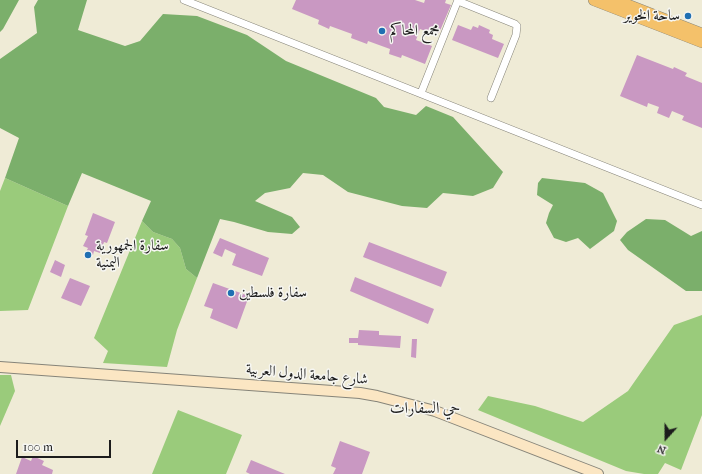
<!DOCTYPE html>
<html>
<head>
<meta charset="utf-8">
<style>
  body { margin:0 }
  #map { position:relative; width:702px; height:474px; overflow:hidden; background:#efebd6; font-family:"IM FELL French Canon",serif }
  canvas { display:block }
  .north { position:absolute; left:646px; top:418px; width:40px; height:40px; -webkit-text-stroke:3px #f6f6f2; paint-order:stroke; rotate:201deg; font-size:11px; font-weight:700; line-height:16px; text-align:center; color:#1c1c1c }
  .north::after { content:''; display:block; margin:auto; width:14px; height:18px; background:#1c1c1c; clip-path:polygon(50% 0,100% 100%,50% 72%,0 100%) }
  .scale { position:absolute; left:16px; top:440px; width:95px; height:18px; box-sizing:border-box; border:2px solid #1c1c1c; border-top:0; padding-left:5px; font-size:12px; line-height:14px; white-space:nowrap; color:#1c1c1c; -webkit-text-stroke:3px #f6f6f2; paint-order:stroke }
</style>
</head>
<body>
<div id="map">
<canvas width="702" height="474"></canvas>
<div class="north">N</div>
<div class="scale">100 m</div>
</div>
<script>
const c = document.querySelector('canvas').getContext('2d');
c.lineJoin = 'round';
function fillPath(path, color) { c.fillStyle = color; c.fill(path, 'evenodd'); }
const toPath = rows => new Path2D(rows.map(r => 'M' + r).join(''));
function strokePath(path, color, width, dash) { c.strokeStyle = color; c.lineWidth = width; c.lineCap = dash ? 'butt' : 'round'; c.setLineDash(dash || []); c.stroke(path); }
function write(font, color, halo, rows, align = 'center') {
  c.font = font + ' "IM FELL French Canon",Amiri,serif'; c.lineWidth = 3; c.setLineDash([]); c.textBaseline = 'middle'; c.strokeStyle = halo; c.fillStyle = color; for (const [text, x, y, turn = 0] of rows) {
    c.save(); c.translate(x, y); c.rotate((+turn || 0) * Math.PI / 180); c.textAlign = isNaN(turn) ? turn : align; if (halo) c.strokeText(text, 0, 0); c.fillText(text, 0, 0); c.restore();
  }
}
fillPath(toPath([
  [5,178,68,206,28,310,0,311,0,191],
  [142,221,153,232,172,239,180,248,186,269,197,278,177,330,167,367,103,363,108,351,94,338],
  [702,315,702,415,681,470,665,463,658,474,644,474,626,471,478,410,488,396,535,406,583,422,628,391,674,325],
  [0,375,11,375,15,391,0,426],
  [178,410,242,435,226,474,152,474]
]), '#9acb7b');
fillPath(toPath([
  [0,0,19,0,3,29,0,32],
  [38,0,87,0,78,30,125,46,140,41,163,14,197,16,247,35,286,61,376,98,384,107,416,115,426,106,453,117,503,172,493,188,473,196,443,193,427,208,402,206,348,192,323,175,303,173,290,188,265,193,255,201,292,217,300,227,292,234,268,232,234,222,220,219,197,278,186,269,180,248,172,239,153,232,142,221,151,201,82,173,68,206,5,178,19,138,0,128,0,59,37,33,34,7],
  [542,178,585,183,603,193,617,221,614,231,590,249,578,238,566,242,554,238,546,223,549,213,553,205,537,195,538,183],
  [646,219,665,220,691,236,702,231,702,291,686,291,628,250,620,240,627,232]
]), '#7baf6b');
fillPath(toPath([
  [296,0,415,0,424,3,425,0,446,0,445,3,451,5,439,33,433,34,420,29,416,40,432,46,425,64,402,55,401,58,389,54,390,49,368,41,367,44,351,38,352,34,330,26,329,29,318,24,319,20,292,9],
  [458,25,471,30,473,26,478,28,479,25,490,30,489,33,493,35,492,39,504,44,498,58,452,40],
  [637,55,673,69,674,67,687,73,685,76,702,83,702,128,682,120,684,116,672,111,669,118,657,113,659,107,648,103,647,107,620,96],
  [93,213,115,222,107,243,104,242,100,253,94,251,93,255,86,252,88,248,83,246,88,236,85,235],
  [220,238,269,258,262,276,232,265,236,254,225,249,222,257,213,253],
  [369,242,447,272,441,287,363,257],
  [55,260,65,265,61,277,50,272],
  [355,277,434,309,428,324,350,291],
  [70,278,90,286,81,306,61,298],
  [213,283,249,296,237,329,210,318,213,309,204,306],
  [359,330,379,331,379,335,401,336,400,348,358,345,358,343,349,343,349,338,358,338],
  [412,339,417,339,416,358,411,357],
  [340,441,370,452,362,474,333,474,336,468,331,466],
  [33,456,44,461,42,465,53,470,52,474,16,474,22,457,31,461],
  [251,460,285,474,250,474,246,472]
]), '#c998c2');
const street = toPath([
  [184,0,702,205],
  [458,1,515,24,517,26,516,35,491,98],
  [421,93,458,0]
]);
const secondary = toPath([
  [0,367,360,393,377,396,435,411,598,474]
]);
const primary = toPath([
  [594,0,702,42],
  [615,0,702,34]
]);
strokePath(street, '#868479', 8);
strokePath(secondary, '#868479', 12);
strokePath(primary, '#868479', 12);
strokePath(street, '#fff', 7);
strokePath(secondary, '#fbe6c3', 10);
strokePath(primary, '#f4c16a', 11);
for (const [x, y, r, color] of [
  [688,16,4,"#1f6fb2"],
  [382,31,4,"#1f6fb2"],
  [88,255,4,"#1f6fb2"],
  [231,293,4,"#1f6fb2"]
]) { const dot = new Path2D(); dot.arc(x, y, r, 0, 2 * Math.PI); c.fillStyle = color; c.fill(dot); strokePath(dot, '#f6f6f2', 1.5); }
write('15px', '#1c1c1c', '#f6f6f2', [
  ["ساحة الخوير",680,16,"right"],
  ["مجمع المحاكم",390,31],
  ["سفارة الجمهورية",96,246],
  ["اليمنية",96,263],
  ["سفارة فلسطين",239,293]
], 'left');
write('15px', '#1c1c1c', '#f6f6f2', [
  ["شارع جامعة الدول العربية",307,375,5]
]);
write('16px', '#1c1c1c', '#f6f6f2', [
  ["حي السفارات",425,409]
]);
</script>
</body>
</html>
